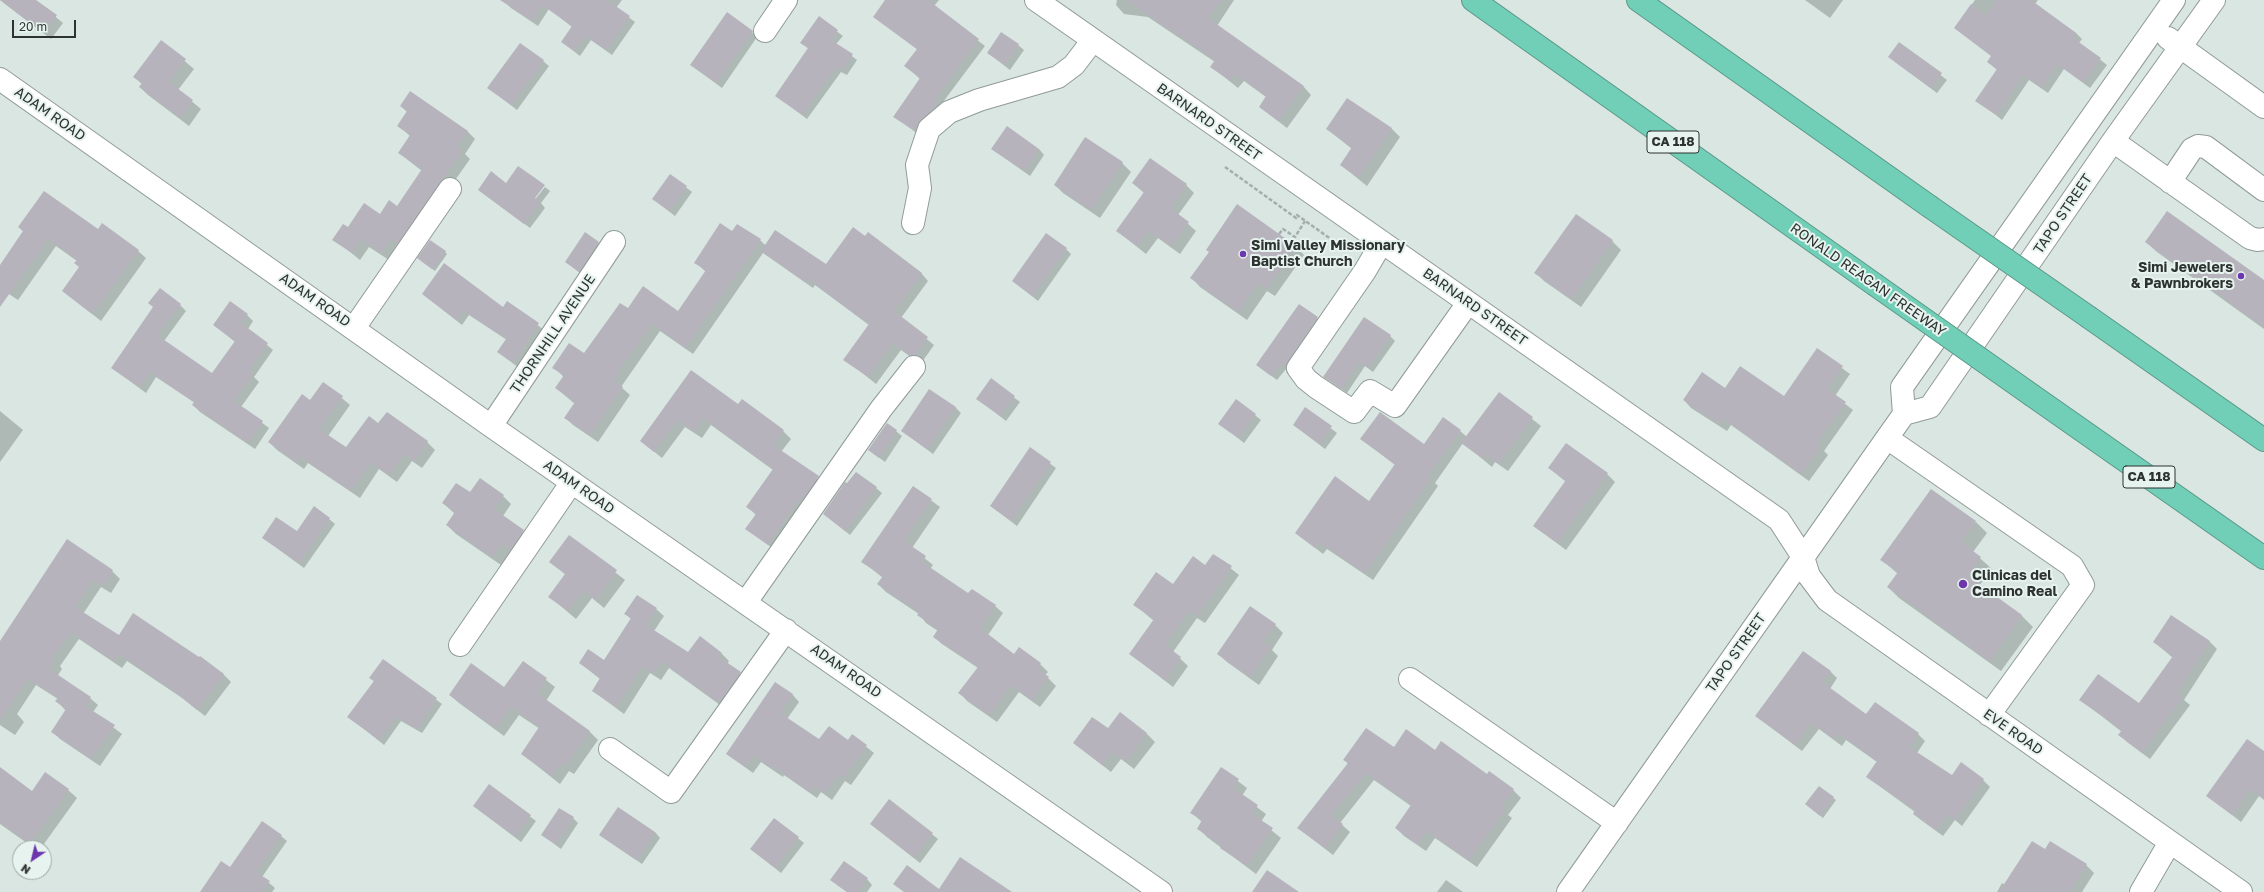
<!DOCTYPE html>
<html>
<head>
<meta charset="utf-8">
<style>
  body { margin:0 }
  #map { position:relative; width:2264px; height:892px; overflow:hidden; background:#dae6e2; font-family:"Golos Text",sans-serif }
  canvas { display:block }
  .north { position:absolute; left:12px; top:840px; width:40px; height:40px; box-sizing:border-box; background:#e7f3ef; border:1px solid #9da6a3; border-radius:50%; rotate:215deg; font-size:11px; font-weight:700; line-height:16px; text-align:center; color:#2e3331 }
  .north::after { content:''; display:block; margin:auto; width:14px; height:18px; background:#6c36ad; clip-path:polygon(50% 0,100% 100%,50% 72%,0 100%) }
  .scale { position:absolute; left:12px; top:20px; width:64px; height:18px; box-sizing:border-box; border:2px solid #2e3331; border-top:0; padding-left:5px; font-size:12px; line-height:14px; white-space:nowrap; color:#2e3331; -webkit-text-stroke:3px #e7f3ef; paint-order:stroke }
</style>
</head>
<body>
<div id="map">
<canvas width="2264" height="892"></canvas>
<div class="north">N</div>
<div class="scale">20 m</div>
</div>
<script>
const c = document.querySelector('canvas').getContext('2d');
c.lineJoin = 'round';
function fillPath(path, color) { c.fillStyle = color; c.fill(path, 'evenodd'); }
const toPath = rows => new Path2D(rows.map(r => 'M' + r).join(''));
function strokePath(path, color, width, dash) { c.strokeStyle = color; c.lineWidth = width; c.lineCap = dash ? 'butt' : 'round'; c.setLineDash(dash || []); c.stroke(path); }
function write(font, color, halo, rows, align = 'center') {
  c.font = font + ' "Golos Text",sans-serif'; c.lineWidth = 4; c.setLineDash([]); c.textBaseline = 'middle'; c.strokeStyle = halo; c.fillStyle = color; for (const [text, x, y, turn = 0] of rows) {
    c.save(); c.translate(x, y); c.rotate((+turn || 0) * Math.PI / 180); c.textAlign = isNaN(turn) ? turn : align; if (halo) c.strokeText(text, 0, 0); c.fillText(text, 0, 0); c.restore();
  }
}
fillPath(toPath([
  [0,0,35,0,63,23,51,39],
  [507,0,552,0,554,1,538,26,511,8,506,3],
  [569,0,622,0,616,8,635,22,612,55,591,40,580,56,562,42,572,27,558,16],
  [887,0,939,0,934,6,985,46,940,106,922,137,895,117,920,79,906,66,918,50,874,17],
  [1117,0,1234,0,1217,26,1303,86,1311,95,1287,128,1260,107,1266,97,1244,81,1238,88,1212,67,1215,62,1148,17,1124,14,1116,5],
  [1805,0,1843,0,1830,18],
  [1975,0,2038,0,2035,4,2076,33,2082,39,2079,43,2107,65,2090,88,2064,69,2048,93,2029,80,2002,120,1977,100,1997,70,1988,62,1992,56,1955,28],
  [819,18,843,36,836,44,857,60,847,75,841,72,807,119,776,95,809,49,802,43],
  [752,32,757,37,722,88,691,65],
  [161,41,194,69,178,90,201,109,189,126,148,95,140,87,142,84,134,77],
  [1899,43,1947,80,1937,93,1895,62],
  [1018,45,1024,50,1010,70,988,53],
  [543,61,549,66,517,110,489,88],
  [1347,99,1392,129,1400,137,1367,186,1341,165,1352,149,1327,129],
  [401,106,467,131,475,139,465,154,470,159,405,251,389,260,369,247,360,260,334,239,349,228,397,207,422,171,399,153,410,136,399,126,408,113],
  [1086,139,1122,163,1131,172,1100,218,1063,193,1055,185],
  [992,149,1039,149,1044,155,1030,176],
  [670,175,692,192,675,216,653,199],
  [1133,183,1186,185,1194,193,1178,215,1196,231,1180,254,1158,238,1146,254,1117,231,1144,193],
  [545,187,550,191,541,203,545,208,530,228,479,190,533,202],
  [1576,216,1612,241,1621,250,1581,307,1544,281,1536,273],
  [19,227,98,231,138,251,146,258,101,321,63,291,80,268,77,261,56,246,18,300,0,288,0,266,24,232],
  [733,232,760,240,766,246,826,266,921,273,928,281,901,318,934,345,922,362,918,362,901,350,876,384,845,359,869,325,815,285,813,288,763,253,693,354,660,331,621,387,630,395,598,442,573,425,566,418,575,404,556,388,564,377,553,367,584,355,628,310,678,313,706,272,695,262],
  [2146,242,2264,281,2264,329,2157,252],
  [598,243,604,248,585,277,566,262],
  [1295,246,1304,255,1275,296,1267,291,1247,320,1200,287,1192,278,1210,253],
  [1066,249,1071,254,1038,301,1013,281],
  [445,252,447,254,435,271,421,261],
  [423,294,503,308,507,302,544,330,519,368,498,352,507,340,469,315,462,325],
  [180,305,186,311,164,341,212,374,235,342,214,325,247,315,253,321,248,329,273,350,254,377,259,382,241,407,269,428,255,449,200,412,193,405,195,403,156,377,146,393,112,368],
  [1317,318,1323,324,1291,372,1286,369,1277,380,1257,365],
  [1390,336,1395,341,1373,372,1365,366,1347,393,1325,377],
  [1817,350,1850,374,1835,396,1853,410,1824,451,1828,455,1809,481,1731,425,1727,431,1691,408,1684,400,1725,389,1785,398],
  [691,371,739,406,783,431,791,439,781,452,826,485,776,551,747,529,756,515,748,507,773,470,711,425,702,438,685,427,662,458,641,441],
  [991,380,1020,402,1006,421,977,398],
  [324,383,350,405,328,436,346,449,379,424,427,442,435,450,422,468,412,461,397,482,379,469,360,498,308,463,304,469,277,450,269,442,310,401],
  [1499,393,1541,426,1508,471,1495,462,1492,467,1463,443,1435,483,1438,486,1373,580,1327,549,1323,554,1296,533,1370,502,1395,465,1361,439,1424,445,1460,431,1467,437],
  [1236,400,1261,420,1244,443,1219,423],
  [955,407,961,413,933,454,902,431],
  [1306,409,1337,433,1325,449,1294,425],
  [0,411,23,430,0,462],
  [887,424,902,436,885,462,869,450],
  [1030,449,1056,468,1017,526,991,506],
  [1549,468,1607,474,1615,482,1566,550,1534,526,1566,482],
  [913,487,940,507,912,548,933,565,930,569,969,595,995,606,1003,613,988,635,1014,655,1040,664,1048,672,1045,675,1056,686,1040,707,1019,692,997,722,967,701,960,693,978,668,942,644,934,637,938,631,926,623,919,614,886,592,878,584,883,578,863,562],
  [876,488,882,493,850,535,824,514],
  [470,494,503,496,511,504,503,516,532,539,519,558,510,552,501,565,456,534,447,525,455,514,443,503],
  [329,519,335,524,304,568,263,538,297,532],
  [1976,522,1987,533,1973,552,1992,569,1979,586,2022,616,2033,627,2001,671,1899,598,1888,587,1898,574,1882,560],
  [570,537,625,580,604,608,592,598,576,619,550,597,566,575,551,562],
  [67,540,112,571,120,579,111,593,101,587,83,614,119,636,223,674,231,682,205,716,182,698,127,661,122,668,79,639,60,666,62,669,58,675,90,698,98,705,93,712,122,734,100,766,60,739,52,731,66,711,57,701,58,699,36,685,17,714,24,722,15,735,0,725,0,643],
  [1214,555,1239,575,1205,623,1197,618,1173,652,1188,666,1173,687,1130,654,1154,621,1135,605,1206,567],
  [656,609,664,616,654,631,688,654,721,653,729,661,727,664,748,681,727,710,669,668,661,680,650,673,624,714,593,691,600,679,580,663,604,661,632,620,626,614],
  [1275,625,1283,633,1272,650,1278,656,1259,685,1227,662,1218,654],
  [2154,642,2210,642,2217,649,2184,700,2190,705,2150,759,2127,742,2120,735,2122,732,2081,700,2139,705,2173,658],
  [383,660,442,704,422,733,401,721,384,745,349,717,375,682,370,678],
  [523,662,555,687,546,701,590,732,598,740,574,774,569,771,560,784,522,754,540,729,519,715,504,736,459,703,450,695,504,688],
  [1830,671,1837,678,1830,689,1866,715,1918,734,1925,741,1917,753,1952,777,1983,780,1990,787,1962,826,1955,820,1943,836,1921,820,1914,814,1915,812,1867,777,1877,762,1846,740,1842,746,1819,729,1802,751,1756,716],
  [792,694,799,702,787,719,819,741,849,741,853,736,874,753,851,785,845,781,832,800,821,792,817,798,784,775,783,777,761,762,753,773,727,754],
  [1108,730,1146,733,1155,742,1134,769,1121,759,1111,772,1074,743],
  [1394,748,1435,751,1513,790,1521,798,1508,815,1512,818,1477,867,1435,838,1426,851,1404,836,1396,828,1411,806,1374,780,1340,823,1350,832,1333,855,1298,828,1348,764,1345,760],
  [2264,752,2264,800,2259,796,2241,822,2208,796],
  [0,769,32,792,68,790,77,798,41,848,34,848,0,824],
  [1222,769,1247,788,1242,796,1266,814,1261,822,1281,838,1256,874,1207,837,1198,828,1202,822,1192,813],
  [489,786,536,821,521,842,474,806],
  [1833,798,1836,800,1823,818,1806,804],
  [889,800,938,839,920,863,871,824],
  [573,818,578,823,561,849,542,835],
  [774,819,804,843,781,873,751,849],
  [655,832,660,838,642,864,600,835],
  [281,836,287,841,262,877,275,888,272,892,203,892,231,869],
  [2045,850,2086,865,2094,873,2082,892,2069,892,2058,885,2054,892,2043,892],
  [867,879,872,885,867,892,847,892,837,885],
  [1446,880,1463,892,1437,892],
  [2002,883,2016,892,1997,892]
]), '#0003');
fillPath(toPath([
  [0,0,36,0,57,15,43,33],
  [500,0,607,0,630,16,606,50,585,36,574,51,561,42,572,26,542,5,532,21],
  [885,0,928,0,979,39,934,100,937,102,932,110,921,120,915,131,893,117,920,78,904,66,917,49,873,17],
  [1126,0,1221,0,1208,18,1304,86,1278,121,1259,107,1266,96,1235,74,1230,81,1210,67,1215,60],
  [1997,0,2031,0,2076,33,2073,38,2101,58,2084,83,2057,64,2042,87,2023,75,1996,115,1975,101,1997,69,1987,62,1991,56,1954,28,1971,4,1986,16],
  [727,12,753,31,716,83,690,65],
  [819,16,838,30,831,40,853,54,841,71,836,67,802,115,775,96,808,48,800,43],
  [1001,32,1019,44,1005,65,987,53],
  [161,40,186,59,169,82,193,100,180,118,139,87,142,83,133,77],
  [1899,42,1942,73,1931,88,1888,57],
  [520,43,544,60,511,105,487,88],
  [410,91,468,131,456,147,462,151,397,244,390,239,381,253,361,239,352,253,332,240,343,224,348,227,364,203,380,214,389,200,397,206,422,169,398,153,410,135,397,126,407,111,400,106],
  [1347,98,1392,128,1358,178,1340,165,1352,147,1326,129],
  [1007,126,1039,149,1024,171,991,149],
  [1085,137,1123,162,1091,210,1054,185],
  [1150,158,1187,184,1170,208,1189,222,1171,246,1149,231,1137,246,1116,231,1144,192,1132,183],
  [518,166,545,185,535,198,540,202,524,224,478,190,491,171,506,183],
  [670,174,687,186,669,211,652,199],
  [44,191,98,229,102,223,139,250,92,314,62,291,79,267,74,263,77,260,48,239,0,307,0,265,23,231,18,227],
  [1237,204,1296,246,1266,289,1258,283,1238,312,1190,278,1209,252,1206,250],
  [2167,211,2264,280,2264,327,2145,242],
  [1576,214,1613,240,1572,299,1534,273],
  [720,223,732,231,737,224,761,239,685,348,652,324,620,368,614,380,623,387,590,435,564,418,575,402,555,388,564,375,552,368,569,343,584,353,620,303,628,308,643,286,678,311,706,270,694,263],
  [853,227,865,236,868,232,922,273,894,311,928,337,915,355,910,355,893,343,868,377,843,360,869,324,807,278,805,282,761,251,775,230,826,264],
  [585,232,599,242,579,272,565,262],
  [1046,233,1067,248,1032,296,1012,281],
  [430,240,446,251,432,269,417,258],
  [444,263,503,307,507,301,539,323,513,363,497,352,506,339,463,310,456,320,422,294],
  [160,288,181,304,157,335,212,373,235,341,213,325,230,301,248,314,241,323,268,343,248,371,253,375,234,401,263,421,248,443,192,405,194,402,150,372,139,387,111,368,153,307,148,303],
  [1299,304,1318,317,1288,361,1286,368,1280,364,1271,376,1256,365],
  [1364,317,1391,335,1368,368,1359,362,1341,389,1323,377],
  [1817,348,1843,366,1827,389,1846,402,1816,444,1821,447,1801,474,1723,418,1719,424,1683,400,1702,372,1725,388,1740,366,1784,396],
  [691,370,738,404,742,399,784,430,773,445,819,476,803,499,800,498,768,545,745,529,756,514,746,507,773,469,703,418,694,432,677,420,654,452,640,441],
  [991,378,1015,396,1000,416,976,399],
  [323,382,343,396,319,429,346,447,369,416,378,423,387,412,428,441,414,461,404,454,389,475,371,462,351,491,300,456,296,462,268,442,302,394,310,400],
  [929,389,956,407,927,449,901,431],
  [1499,392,1533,417,1499,464,1486,454,1483,459,1461,443],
  [1236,399,1256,414,1238,438,1218,424],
  [1305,407,1332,426,1319,444,1293,425],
  [1380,412,1424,444,1443,417,1461,430,1428,475,1431,478,1365,573,1319,542,1315,548,1295,533,1335,476,1369,501,1395,464,1360,439],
  [887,423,897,430,879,458,868,450],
  [1566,443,1608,473,1557,543,1533,526,1566,480,1548,468],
  [1030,447,1051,462,1011,521,990,506],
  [856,472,877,487,845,531,823,514,845,482,847,483],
  [480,478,504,495,494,509,524,530,510,550,501,544,492,557,446,525,455,512,442,503,456,483,470,492],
  [913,486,932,499,904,541,926,556,922,562,968,593,972,589,996,605,980,628,1014,654,1019,647,1041,663,1037,668,1049,677,1032,700,1011,685,989,715,958,693,978,667,933,637,938,629,917,615,919,612,877,584,883,576,861,562],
  [1931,489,1976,521,1961,542,1981,557,1968,576,2022,615,1990,661,1887,587,1898,572,1880,560],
  [314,506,330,518,299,563,262,538,276,517,297,531],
  [569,535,617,570,596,600,583,591,568,611,548,597,565,574,549,562],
  [67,539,113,570,103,586,93,580,75,607,119,635,133,613,199,657,200,656,224,674,197,710,173,690,119,654,114,661,71,632,52,658,55,660,49,669,91,697,85,706,115,725,91,759,51,732,66,709,55,701,58,698,28,678,0,720,0,641],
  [1213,554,1232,566,1197,616,1189,611,1165,645,1181,657,1165,680,1129,654,1154,619,1133,605,1156,572,1173,584,1193,556,1205,565],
  [637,595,657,608,646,625,688,652,700,636,722,653,719,657,741,672,719,703,661,661,653,673,642,666,616,707,592,691,600,678,579,663,588,649,604,660,631,618,624,614],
  [1250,606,1276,624,1263,642,1271,647,1250,677,1217,654],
  [2171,615,2210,641,2177,692,2183,697,2142,752,2118,735,2122,730,2079,700,2098,674,2139,703,2173,656,2153,642],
  [1803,651,1831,671,1822,682,1866,714,1875,702,1919,733,1909,747,1952,775,1961,762,1984,779,1955,820,1947,814,1936,830,1913,814,1915,810,1866,777,1877,761,1839,734,1834,739,1811,723,1795,745,1755,716],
  [383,659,437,698,417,729,396,717,379,740,347,717,374,681,369,678],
  [523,661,547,678,537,693,590,731,565,766,561,763,552,776,521,754,539,727,511,707,496,728,449,695,471,663,504,687],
  [775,682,793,694,780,713,819,739,829,726,848,740,852,734,867,745,843,778,838,775,824,793,814,786,809,792,777,768,776,770,754,755,745,767,726,754],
  [1120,712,1147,733,1126,761,1112,752,1102,765,1073,743,1092,717,1108,728],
  [1366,728,1394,747,1406,729,1435,750,1441,741,1487,774,1489,771,1514,789,1501,807,1505,810,1469,860,1427,831,1417,844,1395,828,1411,805,1366,773,1331,815,1343,824,1325,848,1297,828,1348,763,1343,760],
  [2247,739,2264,751,2264,799,2250,789,2232,815,2206,796],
  [0,767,32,791,45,772,69,789,30,844,0,822],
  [1221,767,1239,779,1233,788,1258,805,1252,814,1273,828,1247,866,1220,848,1222,845,1197,829,1202,820,1190,813],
  [489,784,531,815,515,837,473,806],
  [1819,786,1834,797,1820,816,1805,804],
  [889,799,933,833,914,858,870,824],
  [618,807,655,832,636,860,599,835],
  [559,808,574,817,555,844,541,835],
  [774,818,799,837,775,868,750,849],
  [262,821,282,835,256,872,270,881,262,892,200,892,221,861,230,867],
  [2032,841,2045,849,2050,841,2087,864,2069,892,1999,892],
  [960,857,1012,892,904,892,893,884,907,865,939,889],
  [844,861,868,878,858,892,847,892,830,880],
  [1267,870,1299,892,1252,892]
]), '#b6b3bd');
const minor = toPath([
  [1036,0,1779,520,1803,557,1809,576,1827,600,2241,892],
  [765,31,786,0],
  [2168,38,2264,107],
  [0,79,491,426,1161,892],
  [2113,141,2250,238,2258,240,2264,239],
  [2170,182,2192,149,2198,146,2206,147,2264,190],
  [913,223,920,188,917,165,929,129,949,112,979,100,1058,77,1074,65,1093,40],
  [1382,242,1365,271,1298,368,1306,379,1316,387,1354,412,1370,391,1395,406,1468,303],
  [354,328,450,189],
  [1904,414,1930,407,2113,141,2214,0],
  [491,426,614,242],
  [1887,438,2072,566,2083,585,1989,715],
  [746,602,881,409,914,367],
  [460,645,572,482],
  [1410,679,1617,823],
  [610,749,671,792,786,630],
  [1568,892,1887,438,1904,414,1902,387,2174,0],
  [2141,892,2170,842]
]);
const highway = toPath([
  [1473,0,1874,284],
  [1638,0,1929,206],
  [2090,318,2264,440],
  [2033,396,2264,558]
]);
strokePath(minor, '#909b98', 24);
strokePath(highway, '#5a9888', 24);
strokePath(toPath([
  [1225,167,1296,218,1297,215,1335,242],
  [1279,234,1283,229,1295,237,1305,221]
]), '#a5aeab', 2.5, [4, 2]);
strokePath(minor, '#fff', 22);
strokePath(highway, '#71cfb7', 22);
const highwayBridge = toPath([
  [1929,206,2090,318],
  [1874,284,2033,396]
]);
strokePath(highwayBridge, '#5a9888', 24, []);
strokePath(highwayBridge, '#71cfb7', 22);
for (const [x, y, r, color] of [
  [1243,254,4,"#6c36ad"],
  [2241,276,4,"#6c36ad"],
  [1963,584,5,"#6c36ad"]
]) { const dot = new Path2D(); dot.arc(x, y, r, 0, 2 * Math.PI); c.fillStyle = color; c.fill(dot); strokePath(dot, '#e7f3ef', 1.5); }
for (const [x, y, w] of [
  [1673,142,52],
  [2149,477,52]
]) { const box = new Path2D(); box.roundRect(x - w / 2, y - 11, w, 22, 3); c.fillStyle = '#e7f3ef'; c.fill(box); strokePath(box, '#2e3331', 1); }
write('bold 13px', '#2e3331', null, [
  ["CA 118",1673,142],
  ["CA 118",2149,477]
]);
write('14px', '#2e3331', '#e7f3ef', [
  ["ADAM ROAD",50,114,35],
  ["BARNARD STREET",1209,122,35],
  ["TAPO STREET",2063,214,-56],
  ["RONALD REAGAN FREEWAY",1868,280,35],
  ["ADAM ROAD",315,300,35],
  ["BARNARD STREET",1475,307,35],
  ["THORNHILL AVENUE",553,334,-56],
  ["ADAM ROAD",579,487,35],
  ["TAPO STREET",1736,653,-55],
  ["ADAM ROAD",846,671,35],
  ["EVE ROAD",2013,732,35]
]);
write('bold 14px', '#2e3331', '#e7f3ef', [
  ["Simi Valley Missionary",1251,246],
  ["Baptist Church",1251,262],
  ["Simi Jewelers",2233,268,"right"],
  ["& Pawnbrokers",2233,284,"right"],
  ["Clinicas del",1972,576],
  ["Camino Real",1972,592]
], 'left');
</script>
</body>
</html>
